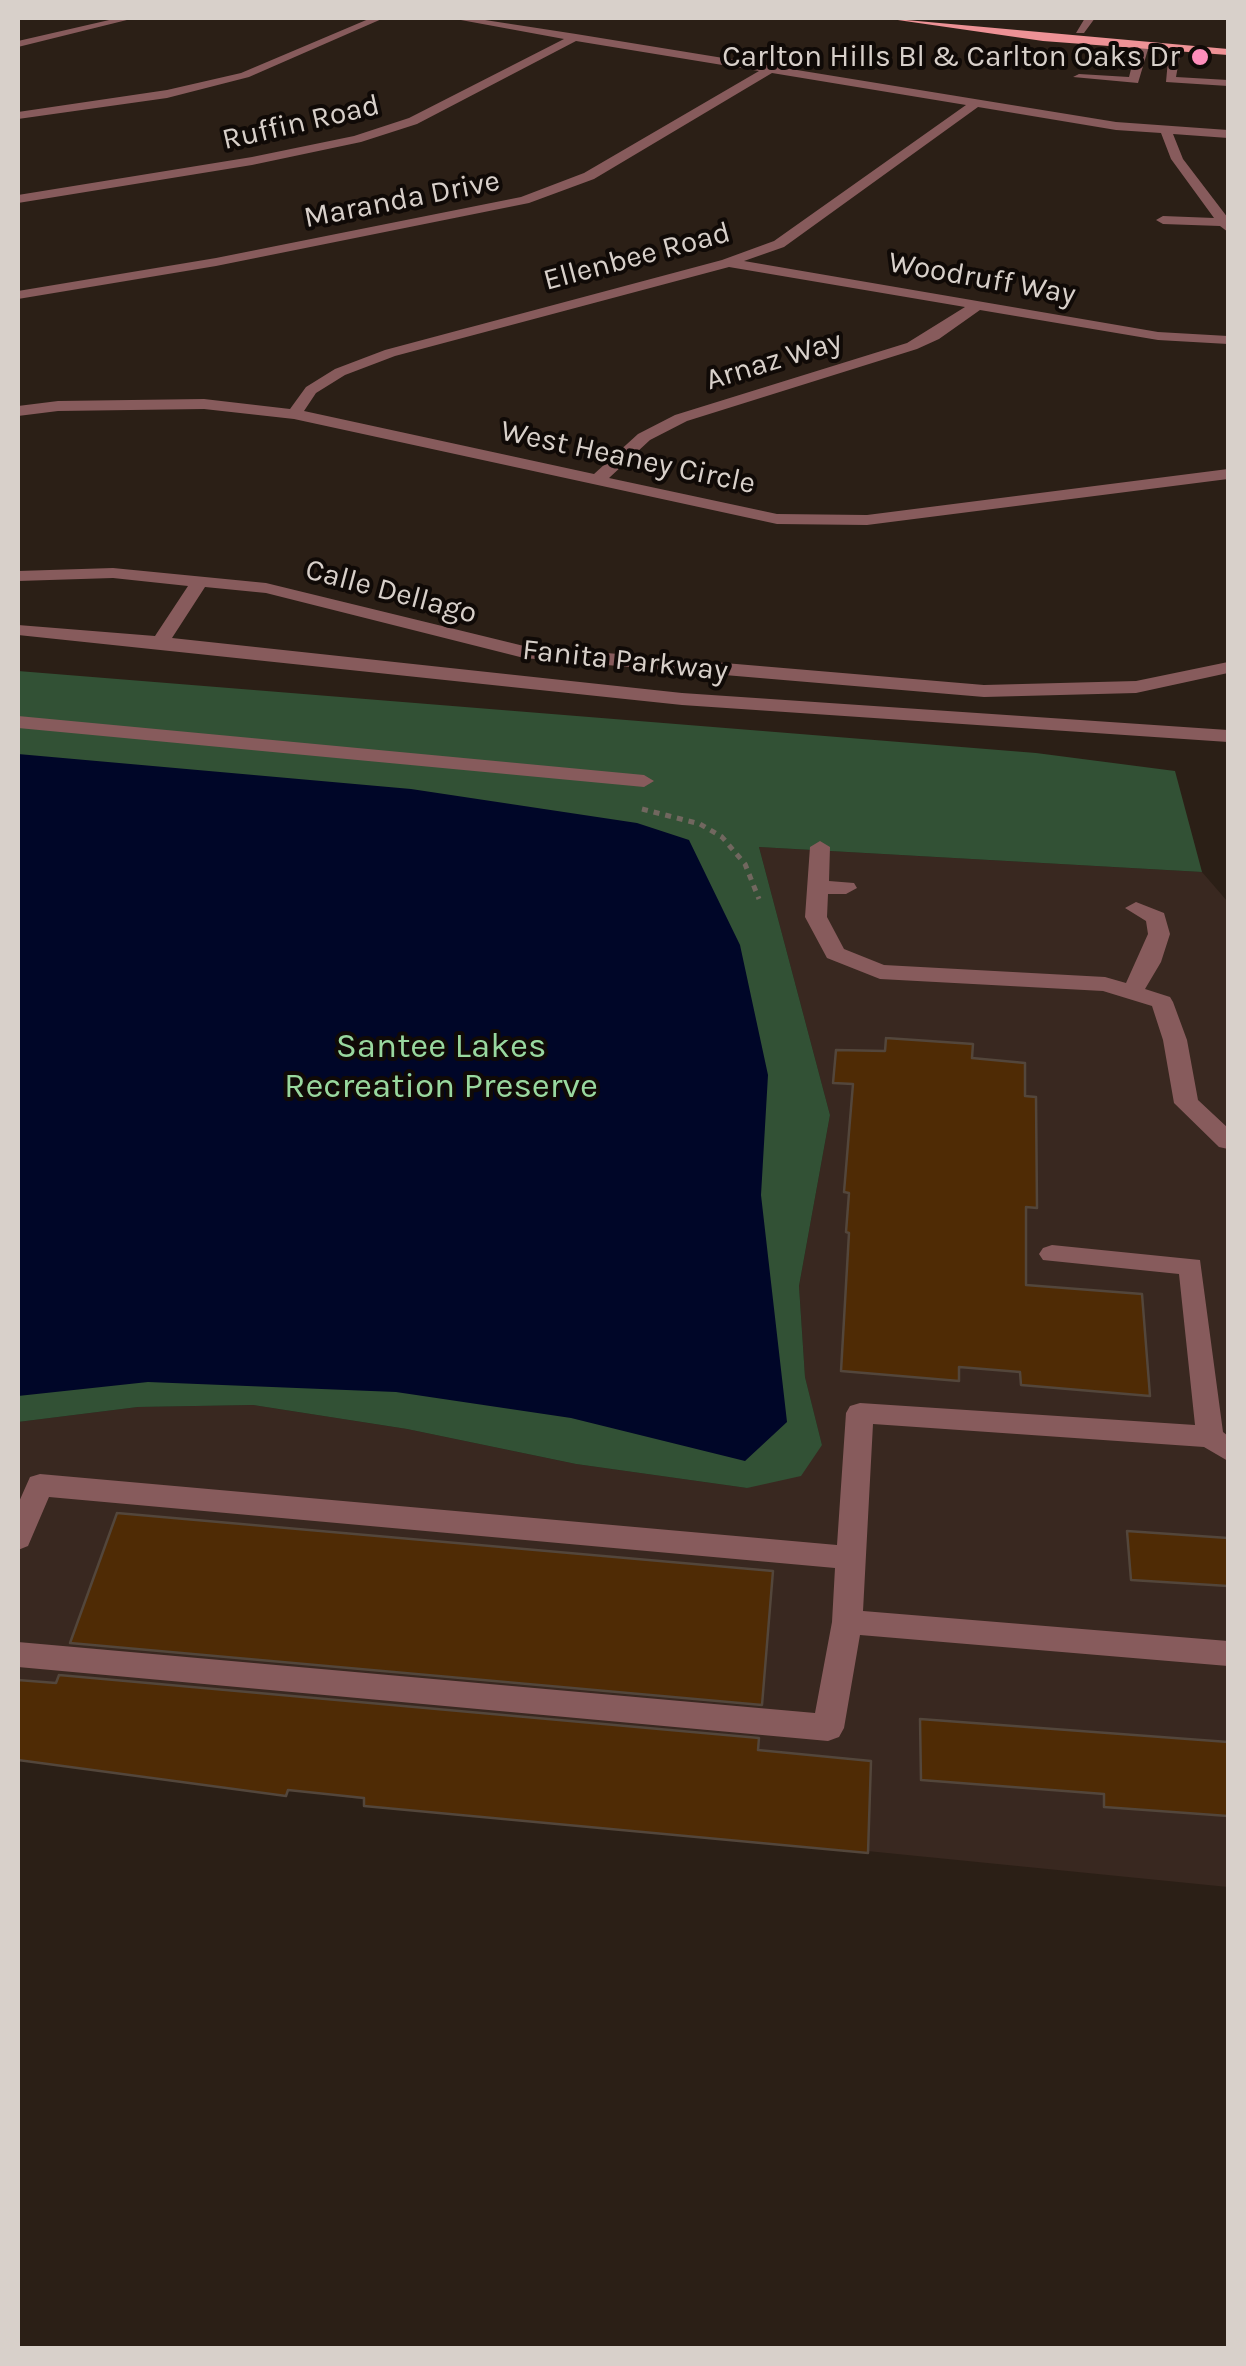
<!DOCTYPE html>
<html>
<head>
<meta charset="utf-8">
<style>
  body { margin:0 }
  #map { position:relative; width:1246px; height:2366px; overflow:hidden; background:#2b1f16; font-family:Karla,sans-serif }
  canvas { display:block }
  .frame { position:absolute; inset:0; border:20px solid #d8d0ca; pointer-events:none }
</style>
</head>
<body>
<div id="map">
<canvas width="1246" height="2366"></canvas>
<div class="frame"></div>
</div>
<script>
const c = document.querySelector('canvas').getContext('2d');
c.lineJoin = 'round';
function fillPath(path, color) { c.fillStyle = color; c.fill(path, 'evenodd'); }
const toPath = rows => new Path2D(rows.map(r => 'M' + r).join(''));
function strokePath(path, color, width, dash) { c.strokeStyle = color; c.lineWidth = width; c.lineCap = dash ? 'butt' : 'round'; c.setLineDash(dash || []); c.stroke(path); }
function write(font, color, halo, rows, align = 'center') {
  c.font = font + ' Karla,sans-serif'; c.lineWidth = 8; c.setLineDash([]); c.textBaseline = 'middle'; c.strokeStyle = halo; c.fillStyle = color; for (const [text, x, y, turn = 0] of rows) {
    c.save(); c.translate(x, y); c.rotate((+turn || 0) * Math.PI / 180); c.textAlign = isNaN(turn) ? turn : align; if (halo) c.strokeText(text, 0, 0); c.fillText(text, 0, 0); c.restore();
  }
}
fillPath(toPath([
  [759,847,1202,872,1228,902,1228,1887,396,1804,18,1753,18,1422,138,1407,253,1405,407,1429,576,1464,747,1488,822,1445,805,1377,799,1286,830,1115]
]), '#392820');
fillPath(toPath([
  [18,671,1036,753,1175,771,1202,872,759,847,830,1115,799,1286,805,1377,822,1445,801,1476,747,1488,576,1464,407,1429,253,1405,138,1407,18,1422]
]), '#325135');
fillPath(toPath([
  [18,754,411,789,637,823,689,840,740,945,768,1075,761,1195,787,1422,745,1461,571,1418,396,1392,148,1382,18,1396]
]), '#000628');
const building = toPath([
  [886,1038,973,1044,972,1058,1025,1063,1025,1096,1036,1097,1037,1208,1026,1207,1026,1285,1142,1294,1150,1396,1021,1385,1020,1372,959,1367,959,1381,841,1371,849,1233,846,1232,849,1193,844,1192,853,1084,833,1083,836,1050,885,1051,886,1038],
  [117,1513,773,1571,762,1705,70,1643,117,1513],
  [1127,1531,1228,1538,1228,1586,1131,1580,1127,1531],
  [59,1675,759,1738,758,1750,871,1761,868,1853,364,1806,364,1798,288,1790,286,1796,18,1760,18,1680,56,1683,59,1675],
  [920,1719,1228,1742,1228,1816,1104,1807,1104,1794,921,1780,920,1719]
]);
fillPath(building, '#4f2b05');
strokePath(building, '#53463b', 2.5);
strokePath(toPath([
  [642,809,700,824,722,837,745,864,759,899]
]), '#71675f', 5, [6, 6]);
fillPath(toPath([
  [118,18,135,18,18,47,18,41,118,18],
  [371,18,384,18,249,77,167,98,18,119,18,112,167,90,241,73,371,18],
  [450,18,472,18,576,34,1116,122,1228,130,1228,138,1173,134,1183,159,1228,218,1228,232,1220,226,1163,224,1156,220,1163,216,1214,218,1171,159,1161,133,1116,130,978,107,784,247,744,261,1158,332,1228,336,1228,344,1158,340,980,310,939,339,917,349,687,421,650,440,609,478,777,514,867,515,1228,469,1228,479,867,525,777,524,294,419,204,409,58,411,18,416,18,406,58,401,204,399,290,409,306,387,335,369,385,350,722,260,774,241,966,105,772,73,594,179,529,203,216,266,18,299,18,291,216,258,521,197,584,173,759,71,576,41,417,124,361,142,252,165,18,203,18,195,252,157,354,136,409,118,564,39,450,18],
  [729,267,965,307,907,343,675,415,638,434,594,474,304,411,316,393,345,375,395,356,729,267],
  [1085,18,1095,18,1084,33,1076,33,1085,18],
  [1143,43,1149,46,1138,83,1073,77,1079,74,1129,77,1137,46,1143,43],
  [1175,46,1181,49,1176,77,1228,80,1228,86,1166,82,1169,49,1175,46],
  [113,568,266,583,524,646,984,685,1136,681,1228,662,1228,673,1136,693,984,697,524,658,266,593,205,587,172,638,682,693,1228,730,1228,742,682,705,18,635,18,625,155,636,188,586,113,578,18,581,18,571,113,568],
  [18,716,644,775,654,781,644,787,18,728,18,716],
  [820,841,830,847,829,881,854,883,857,888,846,894,828,894,827,917,844,949,884,965,1105,977,1126,983,1148,934,1146,921,1125,908,1136,902,1164,913,1170,934,1161,962,1145,989,1170,997,1173,1002,1187,1040,1198,1100,1228,1128,1228,1149,1219,1147,1174,1103,1163,1040,1152,1006,1103,991,880,979,827,958,805,917,810,847,820,841],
  [1052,1245,1200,1260,1223,1432,1228,1436,1228,1461,1204,1447,873,1424,863,1611,1228,1641,1228,1666,860,1635,844,1728,839,1737,828,1741,18,1667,18,1642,815,1713,832,1622,835,1568,49,1497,28,1546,18,1550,18,1504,30,1477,40,1474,837,1545,846,1413,850,1406,860,1403,1195,1425,1179,1274,1043,1260,1039,1254,1043,1248,1052,1245]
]), '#875b5c');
fillPath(toPath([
  [884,18,1228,49,1228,55,1043,41,884,18]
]), '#ee9296');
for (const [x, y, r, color] of [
  [1200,57,10,"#fe8ebb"]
]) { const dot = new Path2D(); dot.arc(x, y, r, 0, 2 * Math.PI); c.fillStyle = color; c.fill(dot); strokePath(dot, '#100a07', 4); }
write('30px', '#d8d0ca', '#100a07', [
  ["Carlton Hills Bl & Carlton Oaks Dr",1180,57]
], 'right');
write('30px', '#d8d0ca', '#100a07', [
  ["Ruffin Road",301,123,-13],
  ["Maranda Drive",402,200,-11],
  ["Ellenbee Road",637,257,-15],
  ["Woodruff Way",982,279,10],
  ["Arnaz Way",774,361,-17],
  ["West Heaney Circle",628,458,12],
  ["Calle Dellago",391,592,15],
  ["Fanita Parkway",625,661,6]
]);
write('35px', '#99d89f', '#100a07', [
  ["Santee Lakes",441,1047],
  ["Recreation Preserve",441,1087]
]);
</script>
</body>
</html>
